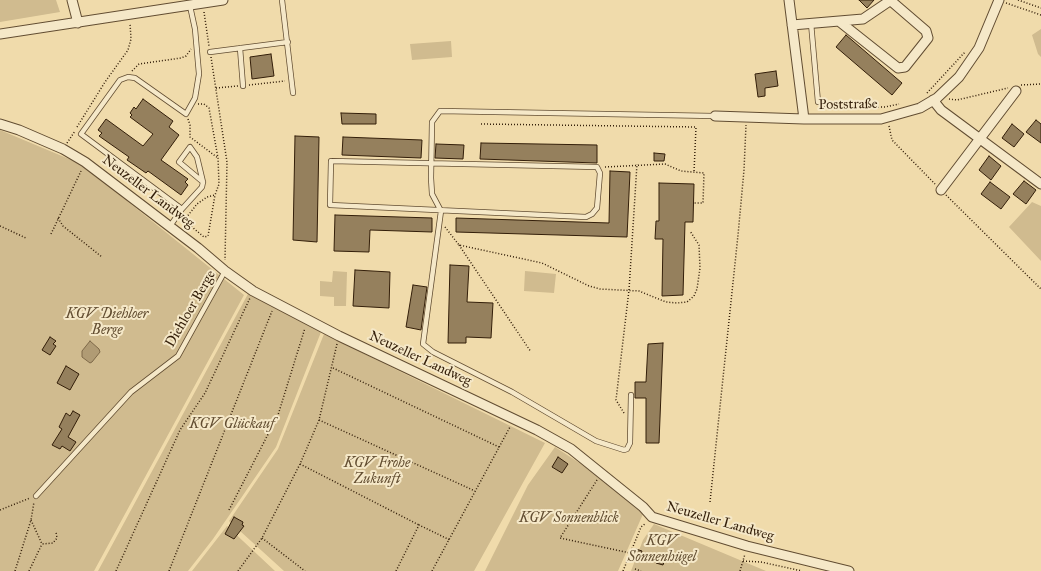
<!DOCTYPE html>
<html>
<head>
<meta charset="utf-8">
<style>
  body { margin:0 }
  canvas { display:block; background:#f0dbab }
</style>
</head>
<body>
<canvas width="1041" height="571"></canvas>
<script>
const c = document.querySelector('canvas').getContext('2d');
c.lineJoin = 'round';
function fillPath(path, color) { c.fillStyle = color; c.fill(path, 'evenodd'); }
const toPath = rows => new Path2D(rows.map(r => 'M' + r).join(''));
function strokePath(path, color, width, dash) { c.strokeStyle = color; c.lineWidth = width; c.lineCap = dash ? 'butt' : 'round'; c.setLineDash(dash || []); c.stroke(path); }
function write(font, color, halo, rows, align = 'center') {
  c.font = font + ' "IM FELL Great Primer",serif'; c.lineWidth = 4; c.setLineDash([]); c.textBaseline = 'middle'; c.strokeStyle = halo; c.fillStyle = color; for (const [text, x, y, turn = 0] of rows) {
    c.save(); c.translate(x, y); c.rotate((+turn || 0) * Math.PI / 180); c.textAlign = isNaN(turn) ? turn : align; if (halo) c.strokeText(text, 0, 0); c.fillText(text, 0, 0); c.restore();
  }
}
fillPath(toPath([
  [0,0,56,0,60,12,0,22],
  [1041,29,1041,57,1038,54,1032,35],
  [451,41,452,57,412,60,410,44],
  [0,130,81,164,244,295,94,571,0,571],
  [1032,202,1041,206,1041,261,1009,227],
  [333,271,347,272,346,306,334,306,334,297,320,296,320,281,332,282],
  [525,271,556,274,554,293,524,291],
  [249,292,321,332,276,447,213,539,188,571,98,571],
  [324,334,545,443,474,571,284,571,229,521,278,449],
  [555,447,601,477,643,514,618,571,485,571,528,485],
  [654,524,766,571,631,571,643,540],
  [227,526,275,571,192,571]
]), '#d0bb8f');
const water = toPath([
  [90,341,99,349,100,352,92,362,90,363,82,357,82,351,90,341]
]);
fillPath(water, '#b09b74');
strokePath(water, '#7e6949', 1);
const building = toPath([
  [859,0,874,0,867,8,859,0],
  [846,35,902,83,892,95,836,47,846,35],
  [271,54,274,76,252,79,250,57,271,54],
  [776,71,778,86,765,88,765,96,758,97,755,74,776,71],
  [143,99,173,121,169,127,179,135,161,160,188,179,185,182,188,185,181,195,148,171,146,173,127,160,129,157,99,136,102,133,98,130,106,119,143,146,153,134,130,117,132,115,130,113,134,107,136,109,143,99],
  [341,113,376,114,376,124,342,124,341,113],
  [1036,120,1041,124,1041,143,1026,132,1036,120],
  [1012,124,1024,134,1014,147,1002,138,1012,124],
  [295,136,319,137,317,242,293,240,295,136],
  [343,137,422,140,421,158,342,155,343,137],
  [481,143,597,145,597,163,480,159,481,143],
  [436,144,464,145,463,159,435,158,436,144],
  [654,153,665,154,664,161,654,161,654,153],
  [989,156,1001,166,991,180,979,170,989,156],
  [610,171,630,172,627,237,456,232,456,218,609,223,610,171],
  [1024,181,1036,190,1026,204,1013,194,1024,181],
  [990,182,1010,197,1001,209,981,194,990,182],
  [659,183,694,184,693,222,685,222,683,295,662,296,663,239,655,239,656,221,659,221,659,183],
  [335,215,432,218,432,232,370,230,369,252,334,251,335,215],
  [450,265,469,266,467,302,493,303,491,338,466,337,466,343,448,343,450,265],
  [355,270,390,272,389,308,353,306,355,270],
  [413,285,427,287,421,330,406,327,413,285],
  [50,337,56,341,53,344,56,346,50,355,42,350,50,337],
  [663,343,659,443,646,443,646,398,635,398,635,382,646,382,648,344,663,343],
  [66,366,79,374,70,390,57,383,66,366],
  [73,411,80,415,68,437,76,442,70,451,62,446,60,449,52,445,62,429,59,427,66,413,70,416,73,411],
  [558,457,568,464,562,473,552,467,558,457],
  [234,517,243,522,242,525,244,526,234,539,225,534,234,517],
  [636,549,642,551,640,557,634,555,636,549],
  [658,557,665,559,663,565,656,563,658,557]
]);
fillPath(building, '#95805d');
strokePath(building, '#331e09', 1);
const lane = toPath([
  [282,0,293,93],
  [811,23,818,102],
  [240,48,243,86],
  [210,52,288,42],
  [331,161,597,167,600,173,597,208,592,214,586,217,330,205,331,161],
  [182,209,202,187,203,182,197,157,190,147,179,162,203,182],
  [170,226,182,209,81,134,120,80,128,77,135,78,186,114,195,98,199,74,195,29,190,6],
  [631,395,630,443,627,449,624,450,596,441,512,392,433,352,423,344,441,211,432,194,431,178,432,122,440,111,715,116],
  [36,496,131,392,178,356,225,271]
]);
const street = toPath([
  [72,0,78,23],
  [789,0,804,119],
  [840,22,898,68,905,67,928,38,926,31,890,0],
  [792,25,863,19,891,0],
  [0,34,223,0],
  [933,100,941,110,1041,184],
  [715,116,804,119,881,119,920,108,937,98,959,77,979,48,999,0],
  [0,124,19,130,63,149,85,162,198,248,225,271,253,291,339,336,537,430,571,449,643,507,652,517,747,546,849,571],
  [941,190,1016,91]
]);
strokePath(lane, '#624d32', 6);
strokePath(street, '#624d32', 11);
strokePath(toPath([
  [1018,0,1041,8],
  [1006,3,1041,15],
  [204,12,209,46],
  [211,57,227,162,225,260],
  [132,71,139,64,181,58,186,56,191,49],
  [249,85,285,81],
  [1021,85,1041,84],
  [216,88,238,86],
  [927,93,965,52],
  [949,99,957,100,1008,88],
  [198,104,204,104,209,108,218,158,219,184,215,195,207,197,197,204,186,218,186,222,204,237,208,236,215,195],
  [821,107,885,107,899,104],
  [188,119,190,125,190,137,218,158],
  [481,124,696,127,694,172],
  [889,126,892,140,935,184],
  [77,127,105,82,128,50,131,39,130,23],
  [67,143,75,131],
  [605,167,665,164,681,171,704,173,703,203,694,203],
  [946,195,1041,289],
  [58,218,63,226,102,257],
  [0,226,26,238],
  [445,227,459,245,542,263,589,286,600,289,639,291,666,302,677,303,687,302,694,296,697,289,700,268,699,245,690,231],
  [51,234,81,171],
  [459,245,531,352],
  [333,368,499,447],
  [624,413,616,400,629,290,637,164],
  [319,420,475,491],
  [300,464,419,525],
  [597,480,560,538,630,553],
  [710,502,738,235,744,170,746,125],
  [0,510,30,498],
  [229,510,278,415,305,328],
  [31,520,42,544,53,543,57,538,56,532],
  [262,538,305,571],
  [743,561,761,562,802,571],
  [635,569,641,571],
  [15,571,31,520,34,502],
  [29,571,42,544],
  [116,571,180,430,205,393,250,298],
  [169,571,272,311],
  [238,571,262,538,300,464,319,420,337,344],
  [396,571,419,525,450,540],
  [432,571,510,427],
  [623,571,641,527,646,523],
  [740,571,745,554]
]), '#331e09', 1.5, [1, 2]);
strokePath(lane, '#f5e8c8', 4.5);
strokePath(street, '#f5e8c8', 9);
write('14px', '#331e09', '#f5e8c8', [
  ["Poststraße",848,105,-1],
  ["Neuzeller Landweg",148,192,37],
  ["Diehloer Berge",191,309,-60],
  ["Neuzeller Landweg",420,359,25],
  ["Neuzeller Landweg",720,522,16]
]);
write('italic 14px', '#624d31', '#f5e8c8', [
  ["KGV Diehloer",107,315],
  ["Berge",107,331],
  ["KGV Glückauf",232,425],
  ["KGV Frohe",377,464],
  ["Zukunft",377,480],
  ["KGV Sonnenblick",569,519],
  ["KGV",662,542],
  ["Sonnenhügel",662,558]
]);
</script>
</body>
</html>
